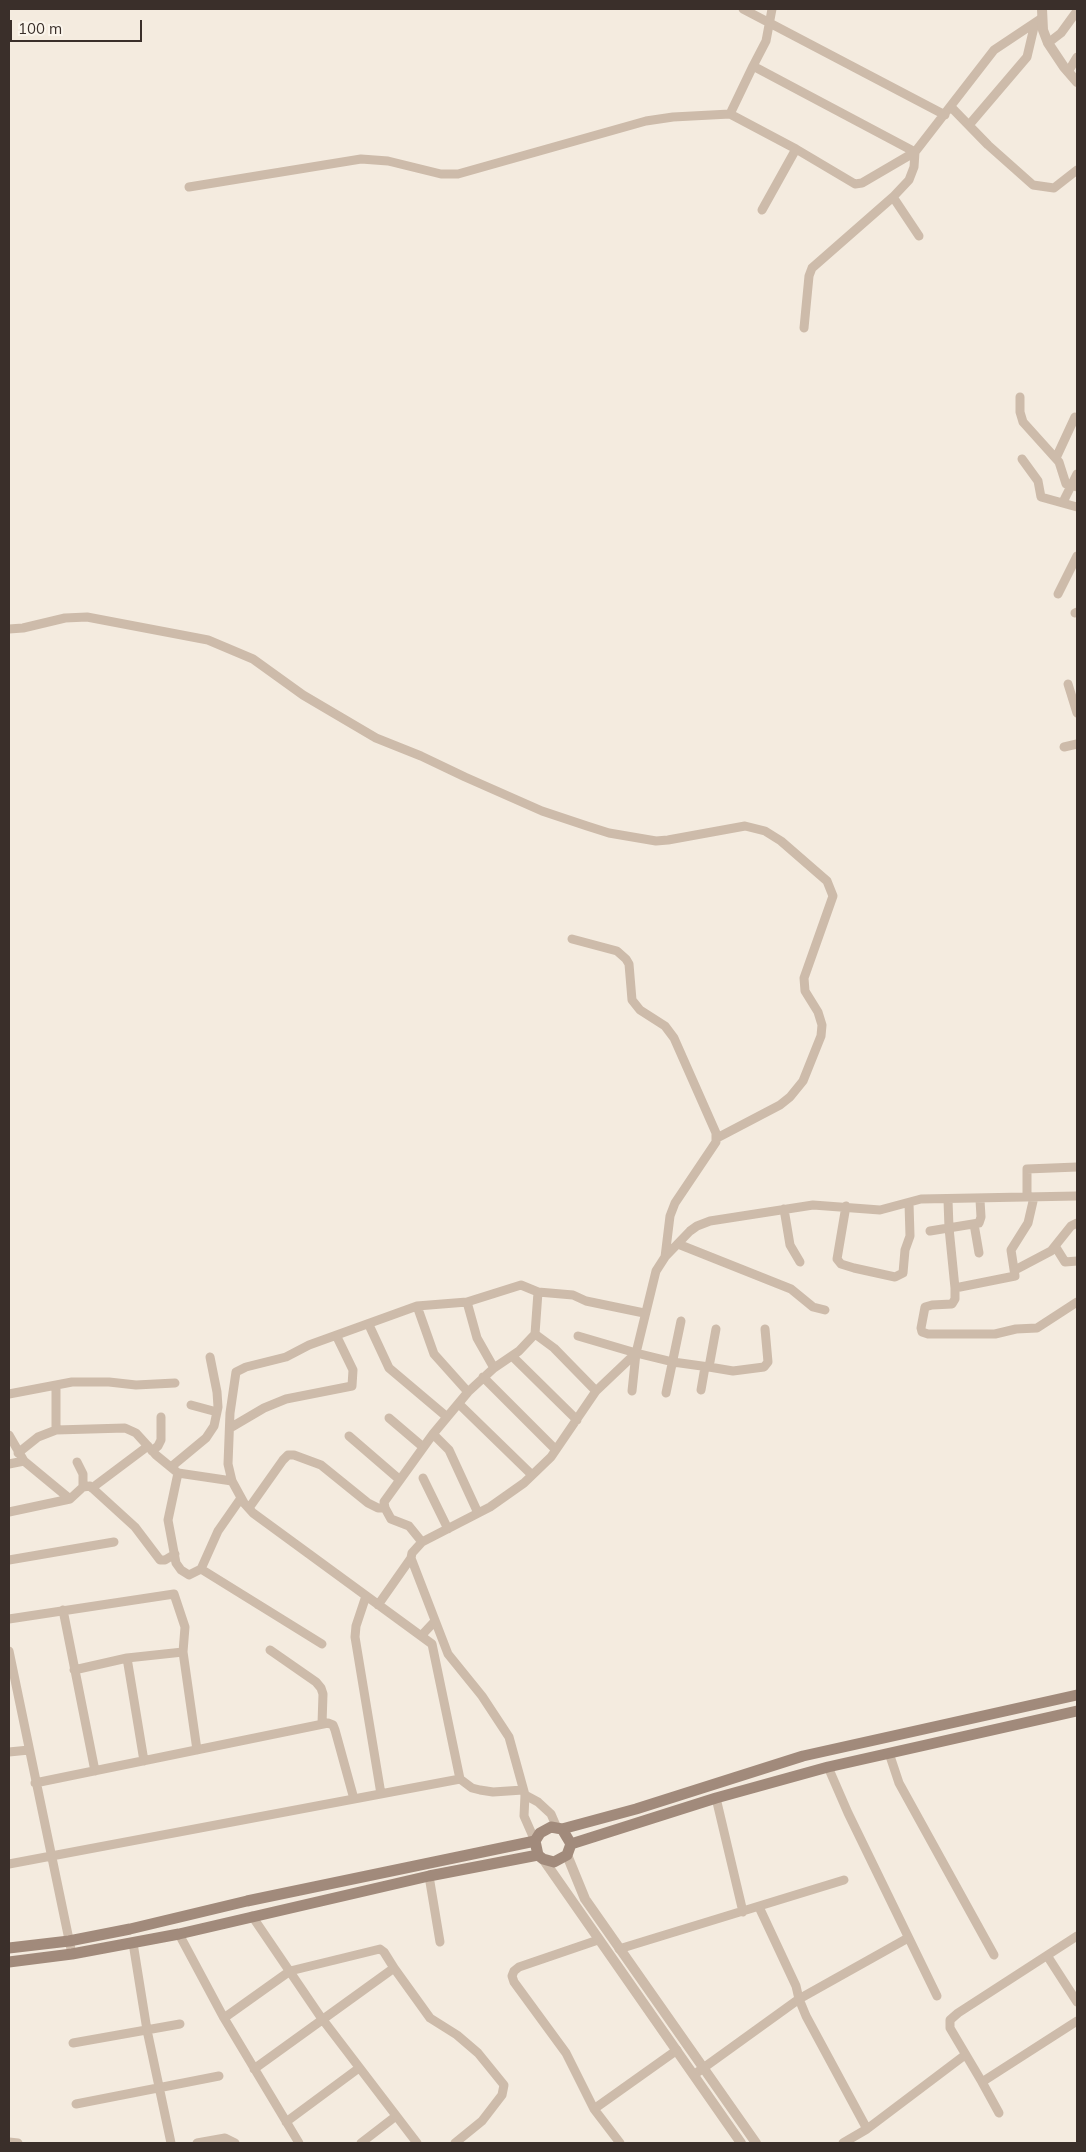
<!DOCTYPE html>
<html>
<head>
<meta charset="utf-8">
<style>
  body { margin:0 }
  #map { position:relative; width:1086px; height:2152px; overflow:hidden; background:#f4ebdf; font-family:Mulish,sans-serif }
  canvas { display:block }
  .frame { position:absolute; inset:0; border:10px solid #3a2f2a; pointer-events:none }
  .scale { position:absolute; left:10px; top:20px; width:132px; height:22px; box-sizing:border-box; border:2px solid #3a2f2a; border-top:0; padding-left:6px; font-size:15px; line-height:18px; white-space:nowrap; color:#3a2f2a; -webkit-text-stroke:4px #fbf5ec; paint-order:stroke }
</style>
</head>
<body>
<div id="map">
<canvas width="1086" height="2152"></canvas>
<div class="frame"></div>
<div class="scale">100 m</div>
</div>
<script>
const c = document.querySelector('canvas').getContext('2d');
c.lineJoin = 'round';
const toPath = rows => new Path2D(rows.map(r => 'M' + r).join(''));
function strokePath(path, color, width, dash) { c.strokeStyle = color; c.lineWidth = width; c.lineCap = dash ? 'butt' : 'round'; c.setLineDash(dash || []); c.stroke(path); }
strokePath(toPath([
  [743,9,945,115],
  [772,9,766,41,753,66,915,152],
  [1048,43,1061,33,1077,11],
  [1068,72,1077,57],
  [951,107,988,145,1033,185,1054,188,1077,170],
  [730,114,796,149,855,184,862,183,915,152,994,50,1042,18],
  [969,125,1027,57,1035,23],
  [189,187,361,159,388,161,441,174,458,174,646,121,673,117,730,114,753,66],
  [893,197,919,236],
  [762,210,796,149],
  [804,328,809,276,812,268,893,197,909,180,914,167,915,152],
  [1020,397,1020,412,1023,422,1059,462,1066,484,1077,487],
  [1056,458,1075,417],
  [1022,459,1038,481,1041,497,1077,507],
  [1063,502,1077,474],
  [1058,594,1077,556],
  [1075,613,1077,612],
  [9,629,23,628,65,618,87,617,208,640,253,659,303,695,376,738,421,756,465,777,542,811,587,826,609,833,656,841,668,840,745,826,765,831,781,841,827,881,833,896,804,978,805,991,818,1012,822,1025,821,1036,803,1081,790,1097,780,1105,717,1138],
  [1068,684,1077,713],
  [1064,747,1077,744],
  [572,939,617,951,626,959,629,964,632,1000,640,1010,665,1026,674,1038,716,1133,716,1142,675,1203,670,1216,665,1257],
  [1027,1197,1027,1169,1077,1167],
  [1034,1197,1028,1223,1011,1250,1015,1276,955,1288,955,1299,952,1304,932,1305,925,1307,921,1328,922,1332,928,1334,995,1334,1016,1329,1037,1328,1077,1302],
  [948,1200,949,1228,955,1288],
  [846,1206,837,1259,841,1264,854,1268,895,1277,903,1273,905,1250,910,1236,909,1203],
  [784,1209,790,1245,800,1262],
  [974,1224,979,1253],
  [930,1231,979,1223,981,1217,980,1200],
  [678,1244,791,1289,813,1307,825,1310],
  [1055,1246,1065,1262,1077,1261],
  [1015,1270,1051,1251,1071,1226,1077,1223],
  [467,1302,521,1285,538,1292,573,1295,586,1301,644,1313],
  [417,1306,434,1354,468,1392],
  [369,1325,389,1368,447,1417],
  [535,1334,538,1292],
  [578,1336,636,1353],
  [512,1356,577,1420],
  [709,1367,733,1371,764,1367,768,1362,765,1329],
  [483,1377,555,1449],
  [701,1390,705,1367],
  [632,1391,636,1353,656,1271,665,1257,690,1231,697,1226,710,1221,813,1205,880,1210,921,1199,1077,1196],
  [666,1393,681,1321],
  [9,1394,72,1382,109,1382,136,1385,175,1383],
  [459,1404,532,1475],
  [191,1405,217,1412],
  [389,1418,423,1447],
  [230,1428,264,1408,286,1399,352,1386,353,1370,337,1337],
  [56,1430,56,1385],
  [433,1434,449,1450,478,1513],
  [9,1435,24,1461,70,1499],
  [349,1436,400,1480],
  [152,1451,158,1446,161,1440,161,1417],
  [18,1453,38,1437,56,1430,125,1428,136,1433,156,1455,178,1473],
  [77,1462,83,1474,83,1487],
  [9,1464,24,1461],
  [171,1467,206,1438,214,1426,218,1407,217,1392,210,1357],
  [423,1478,448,1529],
  [92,1488,148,1446],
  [241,1498,218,1531,201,1569,322,1644],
  [249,1508,283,1460,288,1455,294,1455,321,1465,368,1503,378,1508,385,1508],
  [9,1512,70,1499,83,1487,90,1486,135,1527,160,1560,165,1560,175,1554],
  [422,1542,409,1526,391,1519,385,1508,384,1502,433,1434,468,1392,494,1368,519,1351,535,1334,554,1348,596,1391],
  [9,1560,114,1542],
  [201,1569,189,1575,181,1570,176,1563,168,1520,178,1473,232,1481],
  [366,1596,356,1626,355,1637,381,1794],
  [378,1605,411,1558],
  [63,1610,95,1771],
  [9,1619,174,1594,185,1627,183,1652,197,1750],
  [421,1636,435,1621],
  [270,1650,316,1682,321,1688,323,1694,322,1724],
  [9,1651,72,1954],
  [127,1658,144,1761],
  [74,1670,127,1658,183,1652],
  [9,1752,29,1750],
  [889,1753,899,1783,994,1955],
  [828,1767,848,1813,937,1996],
  [460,1779,432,1644,253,1513,244,1503,232,1481,228,1464,230,1413,236,1372,246,1367,286,1357,309,1345,417,1306,467,1302,477,1338,494,1368],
  [35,1783,328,1723,333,1725,335,1730,354,1799],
  [525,1795,538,1802,551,1814,557,1828],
  [716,1798,743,1912],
  [535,1841,524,1816,525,1795,509,1737,482,1696,448,1654,411,1558,412,1553,422,1542,490,1507,524,1483,551,1457,596,1391,636,1353,673,1362,709,1367,716,1329],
  [9,1864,460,1779,472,1788,480,1790,493,1792,523,1790],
  [429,1876,440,1942],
  [759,1907,796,1986,799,1999,908,1938],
  [252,1916,320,2016,417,2143],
  [179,1934,224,2018,299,2143],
  [1077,1936,958,2013,950,2020,950,2028,982,2082,1077,2021],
  [133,1943,147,2030,171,2143],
  [619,1949,844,1880],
  [1048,1957,1077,2002],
  [394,1968,430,2018,457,2035,478,2053,504,2085,502,2095,482,2121,455,2143],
  [224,2018,290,1971,380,1949,384,1952,394,1968,254,2069],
  [73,2043,180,2024],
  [695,2074,799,1999,806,2016,867,2129,843,2143],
  [982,2082,999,2113],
  [76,2104,219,2076],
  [594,2109,566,2053,514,1982,512,1976,514,1971,519,1967,598,1940],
  [286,2122,359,2068],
  [867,2129,965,2055],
  [9,2142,18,2143],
  [197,2143,225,2138,235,2143],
  [361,2143,396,2116],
  [620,2143,594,2109,677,2050]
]), '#cdbbaa', 9);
strokePath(toPath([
  [1042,9,1043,30,1048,43,1064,67,1077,82],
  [567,1855,585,1899,756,2143],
  [543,1859,741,2143]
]), '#cdbbaa', 10);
strokePath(toPath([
  [562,1829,636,1809,803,1756,1077,1695],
  [571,1844,716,1798,828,1767,1077,1711],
  [9,1948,69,1941,130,1929,247,1901,535,1841,540,1833,551,1827,562,1829,571,1844,567,1855,554,1862,543,1859,538,1855,535,1841],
  [9,1962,72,1954,179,1934,429,1876,538,1855]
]), '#a18a7b', 11);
</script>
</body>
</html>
